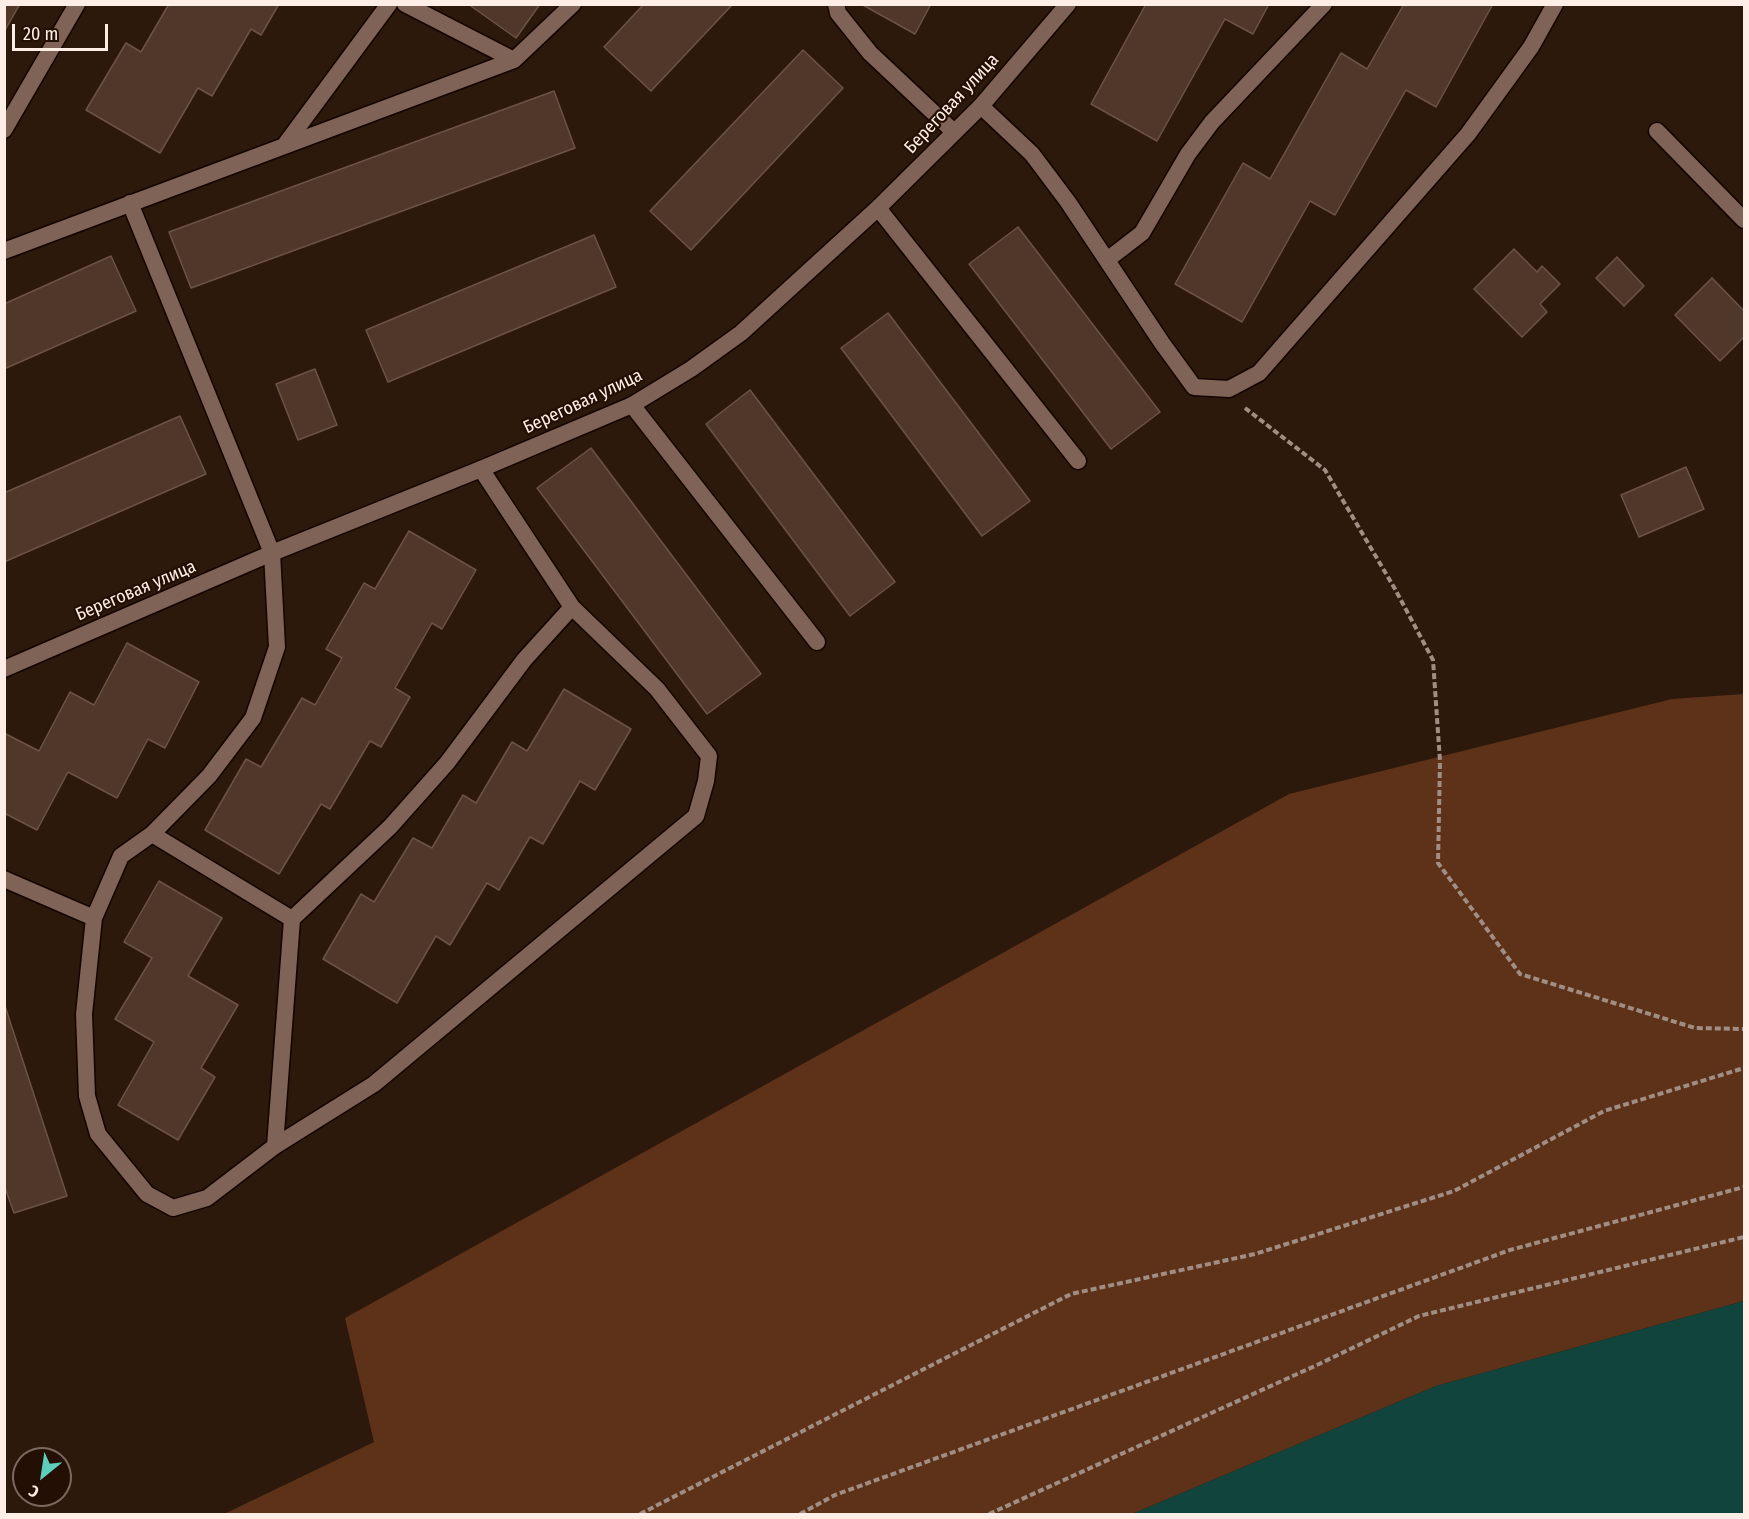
<!DOCTYPE html>
<html>
<head>
<meta charset="utf-8">
<style>
  body { margin:0 }
  #map { position:relative; width:1749px; height:1519px; overflow:hidden; background:#2d180c; font-family:"Fira Sans Condensed",sans-serif }
  canvas { display:block }
  .frame { position:absolute; inset:0; border:6px solid #feeee6; pointer-events:none }
  .north { position:absolute; left:12px; top:1447px; width:60px; height:60px; box-sizing:border-box; background:#230f04; border:2px solid #7b685e; border-radius:50%; rotate:210deg; font-size:16px; font-weight:700; line-height:24px; text-align:center; color:#feeee6 }
  .north::after { content:''; display:block; margin:auto; width:21px; height:27px; background:#5ccebb; clip-path:polygon(50% 0,100% 100%,50% 72%,0 100%) }
  .scale { position:absolute; left:12px; top:24px; width:96px; height:27px; box-sizing:border-box; border:3px solid #feeee6; border-top:0; padding-left:8px; font-size:18px; line-height:21px; white-space:nowrap; color:#feeee6; -webkit-text-stroke:4px #230f04; paint-order:stroke }
</style>
</head>
<body>
<div id="map">
<canvas width="1749" height="1519"></canvas>
<div class="frame"></div>
<div class="north">С</div>
<div class="scale">20 m</div>
</div>
<script>
const c = document.querySelector('canvas').getContext('2d');
c.lineJoin = 'round';
function fillPath(path, color) { c.fillStyle = color; c.fill(path, 'evenodd'); }
const toPath = rows => new Path2D(rows.map(r => 'M' + r).join(''));
function strokePath(path, color, width, dash) { c.strokeStyle = color; c.lineWidth = width; c.lineCap = dash ? 'butt' : 'round'; c.setLineDash(dash || []); c.stroke(path); }
function write(font, color, halo, rows, align = 'center') {
  c.font = font + ' "Fira Sans Condensed",sans-serif'; c.lineWidth = 4.5; c.setLineDash([]); c.textBaseline = 'middle'; c.strokeStyle = halo; c.fillStyle = color; for (const [text, x, y, turn = 0] of rows) {
    c.save(); c.translate(x, y); c.rotate((+turn || 0) * Math.PI / 180); c.textAlign = isNaN(turn) ? turn : align; if (halo) c.strokeText(text, 0, 0); c.fillText(text, 0, 0); c.restore();
  }
}
fillPath(toPath([
  [1744,694,1744,1301,1436,1386,1132,1514,224,1514,374,1442,345,1318,1289,794,1672,699]
]), '#5d3219');
fillPath(toPath([
  [1744,1301,1744,1514,1132,1514,1436,1386]
]), '#10443c');
const building = toPath([
  [4,4,20,4,4,32,4,4],
  [169,4,279,4,261,35,251,29,212,96,198,88,160,153,86,110,126,43,141,52,169,4],
  [468,4,540,4,516,38,468,4],
  [644,4,733,4,651,91,604,47,644,4],
  [861,4,931,4,915,34,861,4],
  [1146,4,1269,4,1253,34,1225,19,1157,141,1091,104,1146,4],
  [1404,4,1493,4,1436,107,1406,90,1335,215,1310,201,1242,322,1175,284,1243,163,1270,179,1341,53,1367,69,1404,4],
  [803,50,843,88,691,250,650,211,803,50],
  [554,91,575,148,191,288,169,232,554,91],
  [1018,227,1160,412,1111,449,969,264,1018,227],
  [594,235,616,287,388,382,366,330,594,235],
  [1514,249,1537,272,1542,266,1560,284,1540,304,1547,312,1522,337,1474,289,1514,249],
  [111,256,136,311,4,369,4,304,111,256],
  [1617,257,1644,286,1624,306,1596,278,1617,257],
  [1712,278,1744,311,1744,337,1720,361,1675,315,1712,278],
  [888,313,1030,501,982,536,841,348,888,313],
  [315,369,337,425,298,440,276,384,315,369],
  [750,390,895,582,850,616,706,424,750,390],
  [180,416,206,474,4,562,4,493,180,416],
  [591,448,761,674,707,714,537,488,591,448],
  [1686,467,1704,509,1639,537,1621,495,1686,467],
  [409,531,476,570,442,629,432,623,395,688,410,697,381,747,370,741,330,809,321,804,279,874,205,830,246,759,261,767,302,698,315,705,342,658,326,649,364,583,375,589,409,531],
  [127,643,199,682,165,748,148,739,117,798,68,772,37,830,4,813,4,733,39,751,70,692,94,705,127,643],
  [564,689,631,729,595,790,580,781,543,844,530,837,499,890,487,883,450,945,436,936,397,1003,323,959,361,894,374,902,413,838,432,848,463,795,476,803,512,742,527,751,564,689],
  [159,881,222,918,188,976,238,1005,201,1068,215,1077,178,1140,118,1105,154,1042,115,1019,152,958,124,942,159,881],
  [4,1003,67,1196,14,1213,4,1185,4,1003]
]);
fillPath(building, '#4f372a');
strokePath(building, '#6c5345', 1.5);
const service = toPath([
  [405,4,514,60],
  [836,4,838,13,870,53,954,132],
  [981,106,1032,154,1068,202,1162,343,1194,387,1229,389,1259,373,1468,134,1531,47,1555,4],
  [4,130,77,4],
  [1657,131,1744,220],
  [284,146,389,4],
  [130,203,272,553,277,647,253,718,209,776,152,834],
  [878,208,1078,461],
  [4,251,514,60,573,4],
  [1107,260,1142,233,1188,154,1212,122,1324,4],
  [632,405,817,642],
  [4,879,94,918,84,1014,87,1096,98,1134,147,1194,173,1208,207,1198,275,1146,374,1084,696,816,706,781,709,756,657,689,572,607,481,469],
  [94,918,121,856,152,834,292,919,275,1146],
  [292,919,390,827,447,763,524,660,572,607]
]);
const minor = toPath([
  [4,669,272,553,481,469,632,405,691,369,741,333,878,208,981,106,1068,4]
]);
strokePath(service, '#140400', 19);
strokePath(minor, '#140400', 19);
strokePath(toPath([
  [1245,408,1325,470,1395,589,1433,660,1440,761,1438,863,1520,974,1695,1028,1744,1029],
  [640,1514,1071,1294,1255,1254,1454,1191,1604,1111,1744,1068],
  [800,1514,835,1495,1510,1250,1744,1187],
  [989,1514,1317,1365,1419,1316,1744,1237]
]), '#a08e84', 4, [6, 3]);
strokePath(service, '#7e6356', 16);
strokePath(minor, '#7e6356', 16);
write('18px', '#feeee6', '#230f04', [
  ["Береговая улица",952,104,-47],
  ["Береговая улица",583,402,-25],
  ["Береговая улица",136,591,-23]
]);
</script>
</body>
</html>
